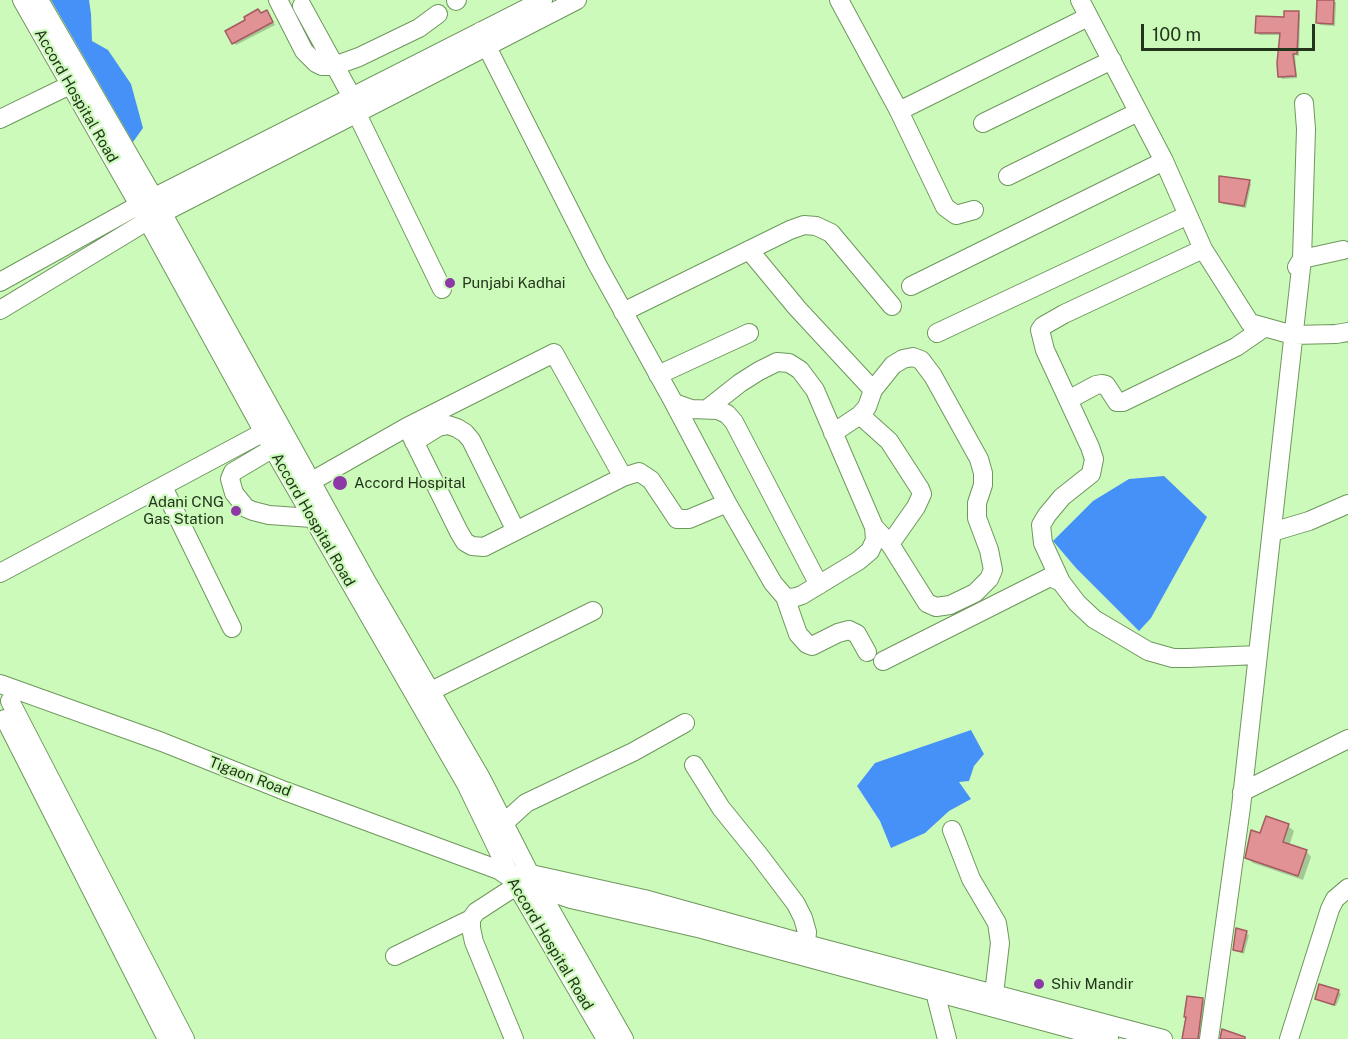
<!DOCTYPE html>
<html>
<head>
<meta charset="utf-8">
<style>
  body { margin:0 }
  #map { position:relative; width:1348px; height:1039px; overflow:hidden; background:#ccfaba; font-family:"Public Sans",sans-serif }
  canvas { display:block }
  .scale { position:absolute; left:1141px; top:24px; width:174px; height:27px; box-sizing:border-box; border:3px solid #23351c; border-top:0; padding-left:8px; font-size:18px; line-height:21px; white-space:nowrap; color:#23351c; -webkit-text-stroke:4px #ccfaba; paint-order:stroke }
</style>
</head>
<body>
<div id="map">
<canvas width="1348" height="1039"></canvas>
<div class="scale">100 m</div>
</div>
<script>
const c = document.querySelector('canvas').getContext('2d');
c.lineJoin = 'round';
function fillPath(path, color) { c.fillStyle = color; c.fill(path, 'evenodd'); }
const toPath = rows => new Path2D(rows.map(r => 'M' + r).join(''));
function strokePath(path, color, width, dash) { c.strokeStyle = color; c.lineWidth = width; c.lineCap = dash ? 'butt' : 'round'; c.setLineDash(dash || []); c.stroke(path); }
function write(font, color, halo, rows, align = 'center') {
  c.font = font + ' "Public Sans",sans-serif'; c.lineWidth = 4.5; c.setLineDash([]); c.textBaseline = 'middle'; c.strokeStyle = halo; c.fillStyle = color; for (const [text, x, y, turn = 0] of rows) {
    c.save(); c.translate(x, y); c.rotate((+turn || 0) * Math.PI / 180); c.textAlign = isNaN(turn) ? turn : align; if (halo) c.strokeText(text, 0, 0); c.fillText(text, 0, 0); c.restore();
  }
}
fillPath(toPath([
  [51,0,89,0,91,14,92,41,108,50,131,84,143,128,133,142],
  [1164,476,1207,517,1151,618,1139,631,1076,568,1053,541,1093,501,1129,479],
  [971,730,984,754,974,766,969,781,959,782,971,799,949,811,925,833,891,848,880,821,857,786,875,763]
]), '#4691f7');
fillPath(toPath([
  [1318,0,1336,2,1335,26,1320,25,1318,23],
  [1298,12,1300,15,1299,56,1295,55,1297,78,1282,79,1280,77,1281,35,1259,35,1257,32],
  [269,14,275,25,236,45,234,43,261,15],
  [1249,181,1251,184,1246,208,1223,204,1220,201],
  [1288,826,1294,831,1289,846,1306,851,1311,857,1303,880,1253,863,1247,858,1261,835],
  [1237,930,1249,935,1244,954,1234,949],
  [1338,991,1341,994,1336,1006,1316,998],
  [1203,1000,1205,1002,1200,1039,1183,1039]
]), '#0003');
const building = toPath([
  [1317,0,1334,0,1333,24,1316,23,1317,0],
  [258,9,261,13,267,10,273,22,232,44,225,31,245,20,244,17,258,9],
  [1284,11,1299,11,1297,54,1293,54,1296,76,1278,77,1277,63,1280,33,1255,33,1256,16,1284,17,1284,11],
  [1219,176,1250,180,1244,206,1219,202,1219,176],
  [1266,816,1289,824,1283,842,1307,850,1298,876,1245,858,1251,830,1260,833,1266,816],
  [1236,928,1247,931,1242,952,1233,950,1236,928],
  [1319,984,1339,990,1334,1005,1315,999,1319,984],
  [1187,996,1203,998,1198,1039,1182,1039,1186,1017,1184,1017,1187,996],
  [1222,1029,1245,1037,1245,1039,1220,1039,1222,1029]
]);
fillPath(building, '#e19295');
strokePath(building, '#a55b60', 1.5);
const minor = toPath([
  [22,0,139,205,273,449,466,784,508,871,606,1039],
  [39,0,154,198,367,582,481,778,530,874,624,1039],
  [278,0,304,51,316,63,322,66,334,66,359,57,419,28,438,14],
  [839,0,899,111,945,207,956,215,974,210],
  [1080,0,1164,161,1203,249,1250,323,1293,335,1336,334,1348,332],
  [456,1,457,0],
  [302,6,352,97],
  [481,31,487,47,597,264,674,403,691,409,718,410,727,414,734,422,819,585],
  [899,111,1088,17],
  [357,114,442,289],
  [0,119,70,85],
  [983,123,1112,60],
  [1008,176,1138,112],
  [749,250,797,308,873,390],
  [1297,267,1302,259,1343,250],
  [0,282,139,205,543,0],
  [911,286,1164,161],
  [0,310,147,221,577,0],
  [623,312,790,230,804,225,816,226,831,233,892,306],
  [937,333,1188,215],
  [658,375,749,333],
  [1068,400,1096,385,1102,384,1106,385,1117,402,1123,402,1236,347,1265,327],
  [674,403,727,503,773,583,785,597,793,598,802,595,858,561,870,551,875,540,874,527,815,390,800,370,789,363,777,362,759,371,740,383,707,409],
  [860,415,889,441,920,489,922,494,916,507,890,544],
  [407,427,459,532,465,542,472,546,484,547,623,477,639,472,651,480,677,519,689,519,727,503],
  [833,433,860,415,867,407,873,390,893,365,903,359,913,357,921,360,933,376,979,459,983,473,983,485,977,503,977,518,989,550,993,570,989,579,975,593,950,605,936,607,927,603,890,544,874,527],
  [414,442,438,427,448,425,457,428,465,433,471,440,516,531],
  [282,443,233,472,230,479,234,493,246,508,253,511,269,515,312,518],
  [312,481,407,427,554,353,623,477],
  [163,487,232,628],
  [1272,532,1309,521,1348,504],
  [0,573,264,432],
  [1061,582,1043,543,1041,525,1047,515,1062,497,1091,474,1094,459,1090,447,1045,350,1040,330,1043,326,1064,314,1203,249],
  [785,597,798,634,807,644,812,646,838,633,849,630,857,634,867,652],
  [883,661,1050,577,1061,582,1077,603,1094,619,1148,651,1173,658,1188,658,1258,655],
  [0,684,162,742,285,791,499,870,512,879,571,899,702,929,1109,1039],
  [431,691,593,611],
  [10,701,185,1039],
  [5,719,167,1039],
  [694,765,721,808,759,855,796,904,803,918,807,932,806,944],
  [1242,792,1348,739],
  [504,823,526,803,633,752,685,723],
  [952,830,971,879,997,923,1000,943,994,994],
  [522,872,644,899,806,944,1163,1039],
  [395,956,471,919],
  [935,992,947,1039],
  [514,1039,474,942,471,928,471,919,476,912,516,886],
  [1209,1039,1241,807,1302,259,1306,129,1304,103],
  [1289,1039,1330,909,1335,899,1348,888]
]);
strokePath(minor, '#6e975d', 20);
strokePath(minor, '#fff', 18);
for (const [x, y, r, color] of [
  [450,283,6,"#8c39a7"],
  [340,483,8,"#8c39a7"],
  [236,511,6,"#8c39a7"],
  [1039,984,6,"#8c39a7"]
]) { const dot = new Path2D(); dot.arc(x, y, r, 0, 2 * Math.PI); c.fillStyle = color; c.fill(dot); strokePath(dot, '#ccfaba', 2); }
write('15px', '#23351c', '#ccfaba', [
  ["Accord Hospital Road",76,96,60],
  ["Accord Hospital Road",313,520,60],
  ["Tigaon Road",250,777,21],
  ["Accord Hospital Road",550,944,59]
]);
write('15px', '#23351c', '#ccfaba', [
  ["Punjabi Kadhai",462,283],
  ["Accord Hospital",354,483],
  ["Adani CNG",224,502,"right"],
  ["Gas Station",224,519,"right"],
  ["Shiv Mandir",1051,984]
], 'left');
</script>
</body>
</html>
